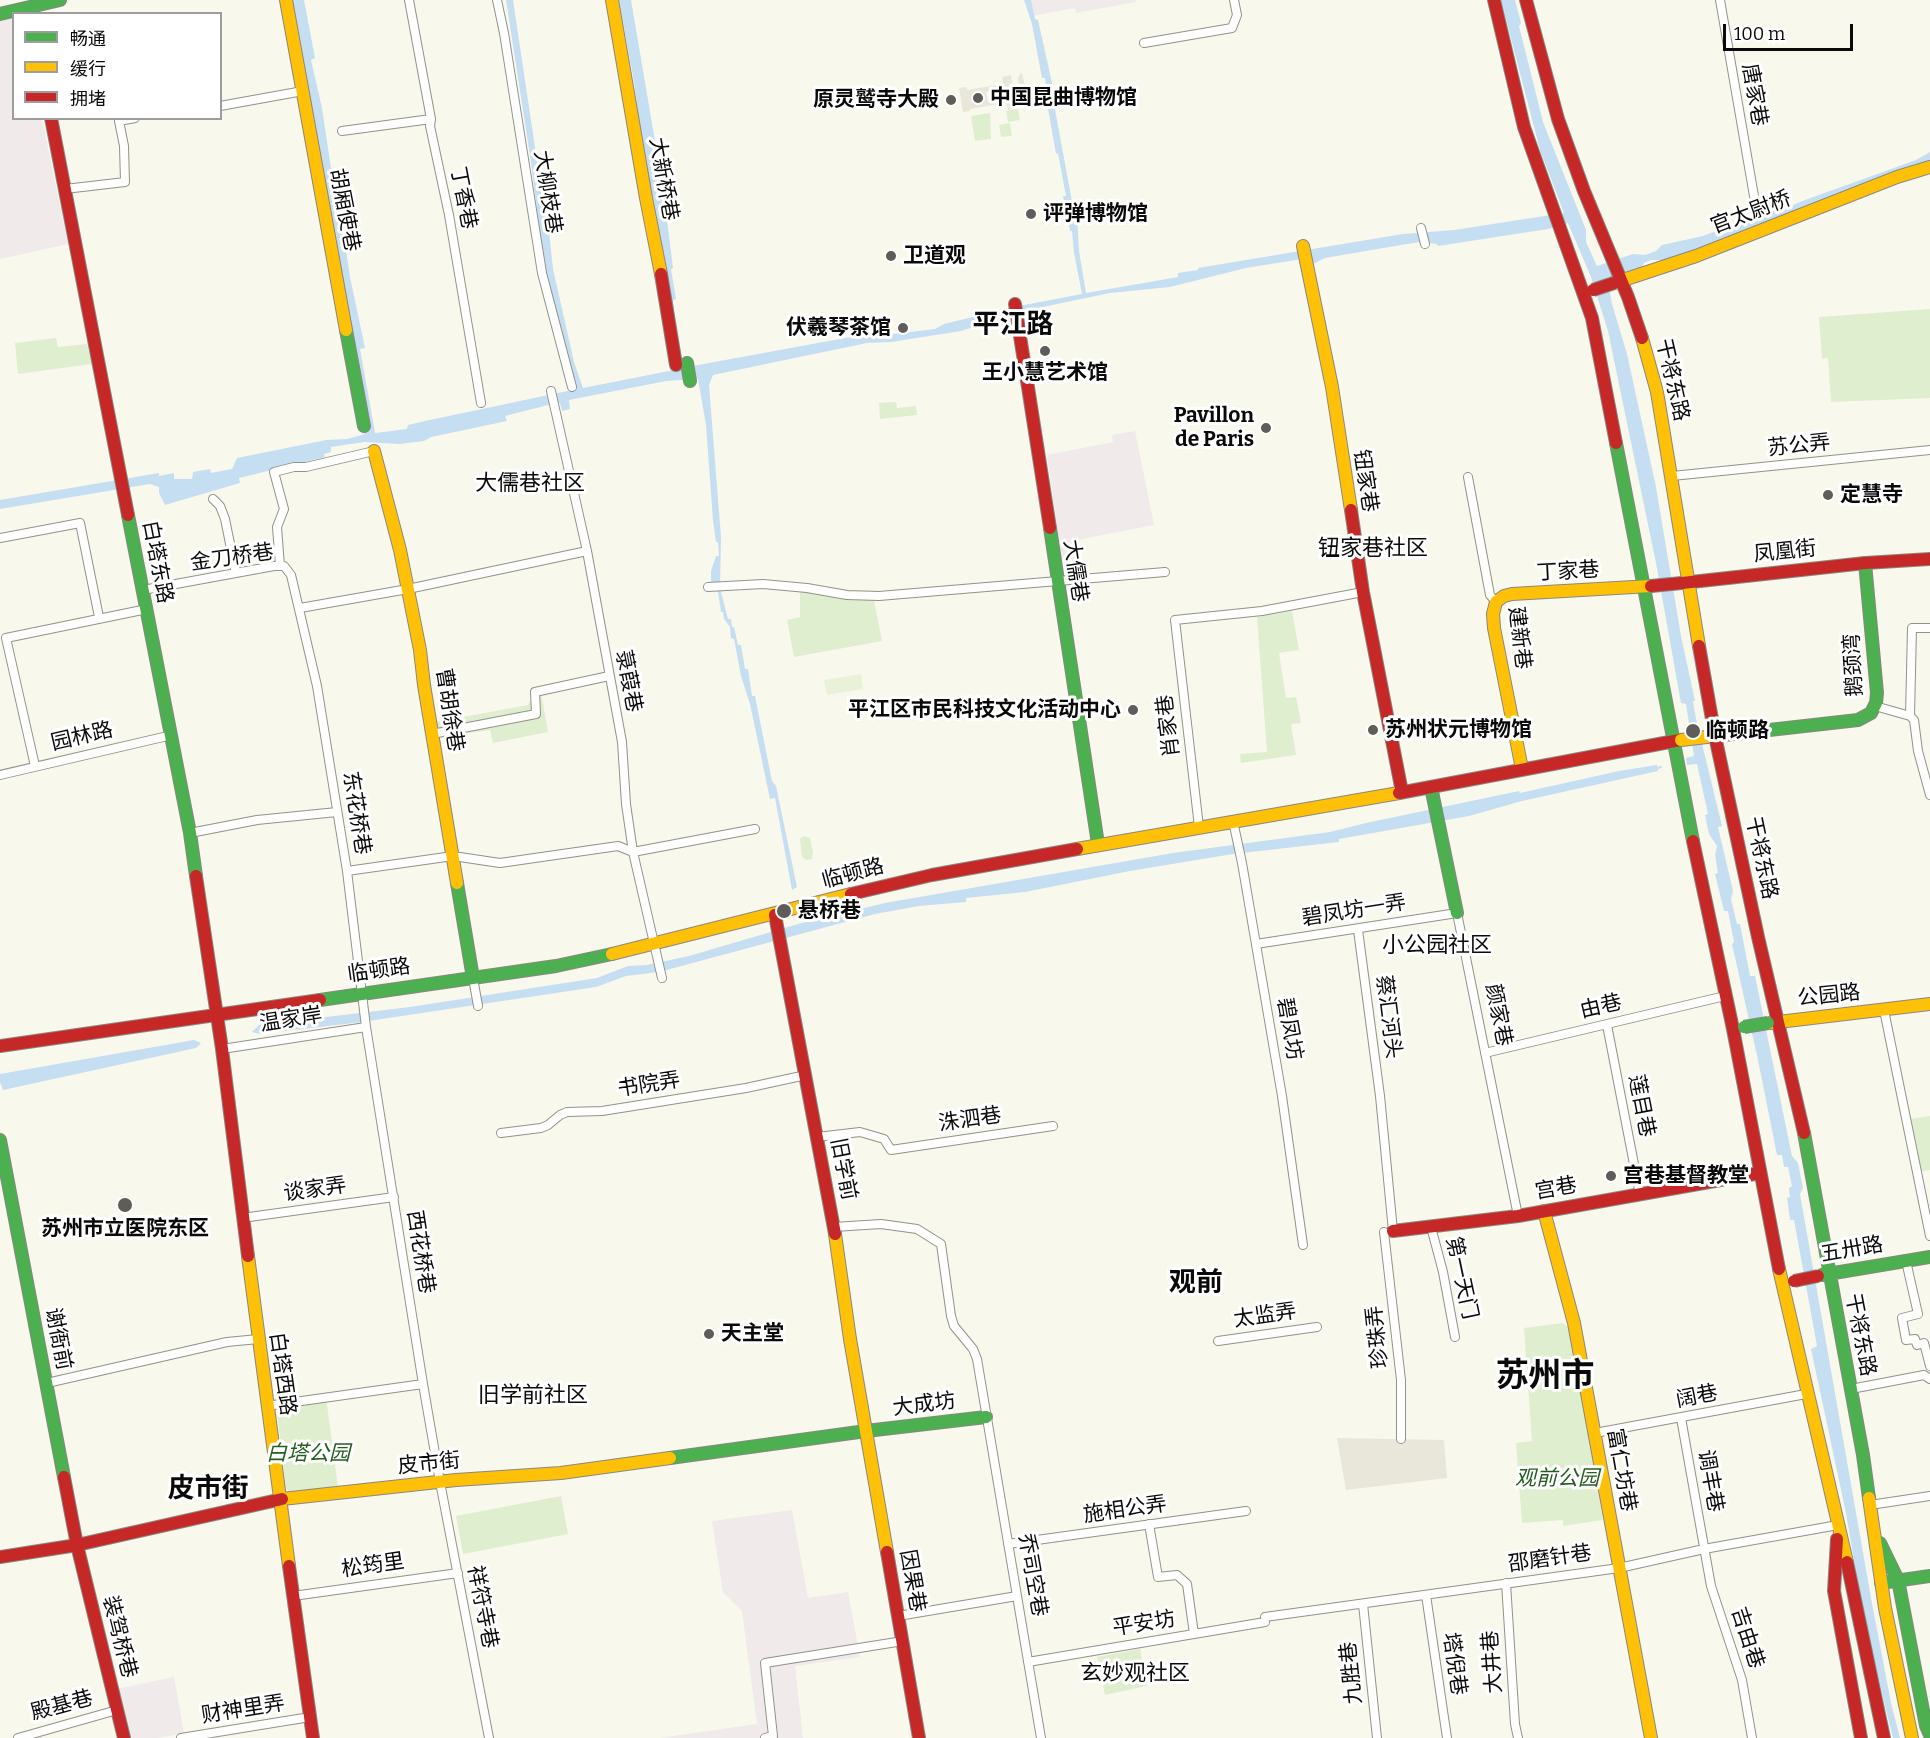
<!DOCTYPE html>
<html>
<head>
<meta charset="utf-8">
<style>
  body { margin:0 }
  #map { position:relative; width:1930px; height:1738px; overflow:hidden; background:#f9f8ed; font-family:Bitter,"Noto Sans SC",serif }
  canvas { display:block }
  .legend { position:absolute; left:12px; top:12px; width:210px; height:108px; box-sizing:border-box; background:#fff; border:2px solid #9d9d9d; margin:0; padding:8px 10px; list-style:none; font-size:18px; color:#0a0a0a }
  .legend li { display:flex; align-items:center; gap:12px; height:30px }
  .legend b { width:30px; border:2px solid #9d9d9d }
  .scale { position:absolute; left:1723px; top:24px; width:130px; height:27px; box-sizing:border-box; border:3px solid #0a0a0a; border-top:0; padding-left:8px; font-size:18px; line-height:21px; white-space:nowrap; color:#0a0a0a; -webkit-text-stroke:4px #fff; paint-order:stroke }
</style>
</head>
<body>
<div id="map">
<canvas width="1930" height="1738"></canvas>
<ul class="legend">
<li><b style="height:8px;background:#4caf50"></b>畅通</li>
<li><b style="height:8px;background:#ffc107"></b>缓行</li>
<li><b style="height:8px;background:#c62828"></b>拥堵</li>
</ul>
<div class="scale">100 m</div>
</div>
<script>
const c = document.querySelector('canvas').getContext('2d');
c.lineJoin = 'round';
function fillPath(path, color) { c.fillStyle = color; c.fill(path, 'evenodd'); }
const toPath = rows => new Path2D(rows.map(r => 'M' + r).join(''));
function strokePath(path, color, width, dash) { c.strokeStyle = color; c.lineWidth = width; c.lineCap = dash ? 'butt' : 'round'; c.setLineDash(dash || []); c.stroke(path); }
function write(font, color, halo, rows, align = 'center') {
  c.font = font + ' Bitter,"Noto Sans SC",serif'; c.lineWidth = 6; c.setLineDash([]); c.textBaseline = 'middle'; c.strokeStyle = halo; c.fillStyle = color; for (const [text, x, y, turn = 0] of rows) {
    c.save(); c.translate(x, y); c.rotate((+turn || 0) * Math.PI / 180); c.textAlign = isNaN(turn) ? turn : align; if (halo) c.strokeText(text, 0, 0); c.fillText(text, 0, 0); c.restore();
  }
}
fillPath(toPath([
  [1028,0,1135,0,1136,2,1076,13,1075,8,1031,16],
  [14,14,14,118,42,119,68,244,0,259,0,15],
  [1135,431,1154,525,1077,540,1079,561,1062,563,1047,455,1113,442,1112,435],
  [792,1510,808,1598,848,1592,860,1657,795,1666,803,1738,659,1738,757,1724,742,1611,723,1592,712,1521],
  [174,1677,184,1733,158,1738,128,1738,116,1689]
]), '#f0eaeb');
fillPath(toPath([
  [1018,109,1020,120,1008,122,1006,111],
  [990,113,991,139,975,141,971,116],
  [1010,123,1012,136,1001,137,999,125],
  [1930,309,1930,398,1831,402,1828,358,1822,359,1819,317],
  [56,338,58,347,87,344,92,364,18,374,15,343],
  [896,402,897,408,916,406,917,415,880,419,879,403],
  [800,589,852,600,874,600,882,641,794,657,787,620,800,617],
  [1292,611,1299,650,1279,653,1286,698,1296,697,1301,723,1291,724,1296,755,1241,763,1240,754,1267,752,1257,617],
  [541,692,548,732,493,743,490,730,439,737,436,722,528,705,534,694],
  [803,836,810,838,813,852,812,859,806,860,802,857,800,839],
  [1930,1116,1930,1170,1921,1171,1910,1119],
  [1562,1323,1570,1328,1603,1520,1563,1526,1563,1520,1522,1523,1516,1443,1532,1441,1524,1328],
  [326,1397,338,1487,289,1492,286,1488,276,1404],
  [561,1496,568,1534,463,1554,456,1516],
  [1140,1649,1147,1686,1105,1695,1097,1657]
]), '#dfeece');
fillPath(toPath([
  [861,674,863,689,827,695,824,680]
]), '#e9f2d8');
fillPath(toPath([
  [1022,73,1029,107,1026,107,1023,104,1018,78,1020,74],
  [1011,75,1012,83,1009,84,1013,102,1016,102,1017,109,1008,110,1002,77],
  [996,85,997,89,986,92,988,102,999,100,999,104,970,109,970,111,963,112,959,88,967,87,967,90],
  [1337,1438,1444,1440,1447,1478,1346,1490]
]), '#e9e7da');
fillPath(toPath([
  [290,0,304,0,315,58,311,60,322,108,333,182,336,182,350,277,365,348,360,349,375,433,407,429,408,425,425,421,577,389,543,260,531,162,506,0,513,0,539,174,541,177,544,177,546,192,543,193,549,231,553,269,574,362,583,388,679,369,646,171,634,82,619,0,631,0,663,188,673,268,671,269,676,299,673,300,677,341,682,368,883,331,885,335,935,329,944,324,1014,307,1082,294,1074,253,1072,231,1070,231,1063,196,1066,196,1058,153,1056,154,1045,91,1047,91,1045,78,1042,78,1032,24,1024,0,1031,0,1035,19,1038,20,1052,83,1052,93,1073,207,1075,207,1077,215,1079,251,1086,293,1178,277,1178,273,1198,270,1198,268,1403,234,1454,230,1564,213,1540,150,1501,0,1515,0,1521,23,1519,26,1543,122,1586,230,1586,242,1597,266,1633,254,1645,255,1656,251,1662,245,1703,236,1777,208,1779,211,1805,200,1916,160,1930,152,1930,163,1717,242,1664,260,1651,260,1644,263,1642,267,1607,278,1612,304,1627,354,1656,487,1681,636,1695,701,1693,701,1696,719,1722,826,1718,827,1733,891,1731,899,1737,924,1740,924,1750,976,1755,976,1792,1156,1798,1163,1803,1188,1800,1194,1871,1598,1891,1703,1900,1738,1893,1738,1889,1722,1863,1613,1846,1513,1811,1349,1817,1346,1794,1220,1790,1220,1787,1198,1790,1197,1789,1188,1792,1186,1788,1167,1784,1167,1782,1155,1777,1155,1758,1060,1732,944,1734,942,1728,911,1724,911,1715,874,1718,873,1715,855,1717,846,1709,834,1705,815,1708,814,1697,764,1687,765,1686,758,1694,756,1686,704,1681,703,1656,563,1608,331,1591,277,1568,223,1548,229,1438,246,1437,244,1420,242,1401,245,1325,258,1313,264,1308,258,1246,268,1170,287,1110,293,1014,313,1013,319,990,322,961,331,891,342,867,343,713,375,709,385,721,537,720,588,728,619,731,619,732,627,734,627,738,645,741,645,745,669,748,669,752,696,755,696,772,781,776,786,797,887,792,890,775,798,770,799,750,704,741,676,734,639,731,638,730,627,724,619,723,612,721,612,718,592,713,589,711,584,711,571,716,556,719,556,718,542,716,542,713,521,706,425,698,379,666,381,569,400,570,409,562,411,560,403,556,403,505,416,507,421,431,437,424,441,399,444,364,442,331,447,331,452,324,454,325,457,239,478,240,483,165,505,159,493,159,487,150,484,0,509,0,500,159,473,159,476,174,473,174,479,192,479,193,472,210,469,211,473,232,469,237,458,326,440,347,439,362,435,367,431,302,52],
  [1657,765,1658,771,1522,801,1469,816,1339,839,1339,842,1233,854,1130,871,1025,892,966,898,966,902,919,906,875,914,659,972,626,976,596,987,362,1022,260,1034,252,1032,259,1025,410,1007,597,978,628,966,647,965,689,956,798,924,885,903,1173,853,1330,832,1366,823,1519,791,1520,793,1619,771],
  [194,1040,201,1043,196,1048,3,1090,0,1082,0,1074]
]), '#c6def1');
strokePath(toPath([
  [1658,768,1661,767]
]), '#c6def1', 2);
const street = toPath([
  [409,0,431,119,430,126,449,215,481,403],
  [497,0,504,33,542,273,572,387],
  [1720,0,1754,196],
  [1144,43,1232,28,1237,15,1234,0],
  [220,106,303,91],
  [342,131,431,119],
  [65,189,125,182,124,146,119,121,135,118],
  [1421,228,1425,244],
  [551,391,587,551,622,742,626,804,633,852,662,978],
  [1672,476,1930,450],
  [1468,477,1490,595,1496,602],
  [213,499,220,506,225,519,236,573],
  [0,538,80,523,99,617],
  [280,566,277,527,284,509,274,472,294,467,306,467,374,451],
  [708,587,763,584,807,588,847,595,879,596,1165,572],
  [143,590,274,566,284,566,291,575,317,686,347,871,366,1027,423,1384,440,1482,489,1738],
  [300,608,408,589,587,551],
  [1875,706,1910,716,1914,720,1918,751,1930,795],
  [1910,716,1912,628,1930,628],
  [432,734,536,714,535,692,609,676],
  [35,766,6,638,147,609],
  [0,775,172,735],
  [1233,821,1242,863,1282,1096,1303,1245],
  [1199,827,1175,620,1262,611,1363,592],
  [190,833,257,820,337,812],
  [347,871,453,856,500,863,618,846,633,852,755,829],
  [1358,930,1380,1096,1393,1231],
  [1256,944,1457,913,1518,1216],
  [473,978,478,1006],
  [1884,1010,1930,1236],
  [1607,1025,1640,1195],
  [222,1049,366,1027],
  [1485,1053,1725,996],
  [501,1133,541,1128,548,1125,560,1115,567,1112,602,1111,746,1088,806,1075],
  [817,1137,860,1132,884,1139,891,1150,1053,1126],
  [242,1218,394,1197],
  [834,1227,881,1224,917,1229,941,1244,951,1316,954,1326,973,1349,977,1359,1041,1738],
  [1431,1227,1443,1272,1455,1337],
  [1384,1232,1401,1380,1401,1439],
  [1906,1261,1918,1314,1902,1318,1906,1340,1915,1339,1917,1345,1924,1343,1930,1366],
  [1218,1341,1317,1327],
  [47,1383,227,1342,258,1339],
  [1851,1389,1924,1375,1930,1379],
  [266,1406,423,1384],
  [1681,1418,1711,1586,1742,1680,1752,1738],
  [1595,1433,1806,1394],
  [1870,1505,1930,1496],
  [1149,1524,1158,1577,1177,1575,1187,1584,1194,1634],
  [1008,1544,1246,1511],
  [1506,1583,1515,1724,1518,1738],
  [1426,1595,1447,1738],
  [293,1596,458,1573],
  [1363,1604,1377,1738],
  [898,1616,1017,1596],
  [1265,1617,1619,1568,1704,1549,1838,1525],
  [1028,1662,1265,1622],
  [18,1738,117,1710],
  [181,1738,310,1717],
  [765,1738,773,1736,765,1663,903,1641]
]);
const fast = toPath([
  [0,14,60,0],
  [346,330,364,426],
  [687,363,690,381],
  [1616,443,1693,841],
  [128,515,190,833,196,876],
  [1050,528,1098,844],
  [1707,737,1858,720,1871,713,1876,703,1877,693,1865,563],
  [1431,787,1457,913],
  [457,883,473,978],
  [320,1000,556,966,612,954],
  [1804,1133,1863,1455,1869,1498],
  [0,1140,64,1477],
  [1822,1275,1930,1257],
  [670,1458,866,1431,986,1417],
  [1880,1543,1898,1580,1926,1726,1930,1735],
  [1881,1583,1930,1576]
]);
const slow = toPath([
  [286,0,346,330],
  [612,0,646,198,661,274],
  [1303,246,1332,387,1351,510],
  [1614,283,1696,256,1897,177,1930,167],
  [1642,338,1657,392,1699,646],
  [374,451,400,550,420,650,424,685,457,883],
  [1522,769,1494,628,1493,614,1496,602,1504,596,1512,594,1651,586],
  [1077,849,1399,793],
  [612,954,851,894],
  [1770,1023,1930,1004],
  [1544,1211,1574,1323,1651,1738],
  [835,1234,850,1339,887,1552],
  [248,1256,289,1566],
  [1779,1269,1847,1562],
  [1869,1498,1885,1608,1912,1738],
  [282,1499,456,1480,561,1473,670,1458]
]);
const jam = toPath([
  [1494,0,1524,127,1592,318,1616,443],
  [1526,0,1558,119,1584,191,1628,297,1642,338],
  [51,118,128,515],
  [661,274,676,365],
  [1015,304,1050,528],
  [1351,510,1363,592,1402,792],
  [1682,583,1865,563,1930,559],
  [1699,646,1715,736,1758,937,1804,1133],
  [1399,793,1680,740],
  [1693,841,1733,1029,1779,1269],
  [196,876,222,1049,248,1256],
  [851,894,932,875,1077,849],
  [775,915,835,1234],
  [0,1046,320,1000],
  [1393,1231,1518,1216,1760,1173],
  [64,1477,77,1545,124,1738],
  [1837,1539,1834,1591,1861,1738],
  [887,1552,919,1738],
  [0,1557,77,1545,282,1499],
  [1847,1562,1884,1738],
  [289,1566,313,1738]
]);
strokePath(street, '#92918c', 10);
strokePath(fast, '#888883', 14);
strokePath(slow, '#888883', 14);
strokePath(jam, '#888883', 14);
strokePath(street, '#fefefc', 8);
strokePath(fast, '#4caf50', 12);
strokePath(slow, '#ffc107', 12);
strokePath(jam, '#c62828', 12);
const fastBridge = toPath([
  [1744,1027,1768,1023]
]);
const slowBridge = toPath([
  [1681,740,1707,737]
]);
const jamBridge = toPath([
  [1593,290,1614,283],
  [1651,586,1682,583],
  [1794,1281,1818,1276]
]);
strokePath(fastBridge, '#888883', 14, []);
strokePath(slowBridge, '#888883', 14, []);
strokePath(jamBridge, '#888883', 14, []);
strokePath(fastBridge, '#4caf50', 12);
strokePath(slowBridge, '#ffc107', 12);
strokePath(jamBridge, '#c62828', 12);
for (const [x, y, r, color] of [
  [978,98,6,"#5e5d59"],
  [951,100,6,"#5e5d59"],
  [1031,214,6,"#5e5d59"],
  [891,256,6,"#5e5d59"],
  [903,328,6,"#5e5d59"],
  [1045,351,6,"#5e5d59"],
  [1266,428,6,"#5e5d59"],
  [1828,495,6,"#5e5d59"],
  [1133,710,6,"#5e5d59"],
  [1373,730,6,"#5e5d59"],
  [1693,731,8,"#5e5d59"],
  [784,911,8,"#5e5d59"],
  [1611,1176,6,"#5e5d59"],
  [125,1205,8,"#5e5d59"],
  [709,1334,6,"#5e5d59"]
]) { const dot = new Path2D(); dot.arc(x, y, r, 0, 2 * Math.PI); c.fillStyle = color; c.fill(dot); strokePath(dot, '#fff', 2); }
write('21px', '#0a0a0a', '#fff', [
  ["唐家巷",1754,95,80],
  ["大新桥巷",663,179,80],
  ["大柳枝巷",547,192,81],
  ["丁香巷",463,198,79],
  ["胡厢使巷",344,210,79],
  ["官太尉桥",1751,213,-21],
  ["干将东路",1672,380,77],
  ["苏公弄",1799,446,-6],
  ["钮家巷",1365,481,81],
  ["凤凰街",1785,552,-6],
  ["金刀桥巷",232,558,-8],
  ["白塔东路",157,562,79],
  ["大儒巷",1075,571,81],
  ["丁家巷",1568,572,-3],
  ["建新巷",1519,638,83],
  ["鹅颈湾",1854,665,-93],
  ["菉葭巷",628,681,79],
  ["曹胡徐巷",449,710,81],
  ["肖家巷",1169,726,-97],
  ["园林路",82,737,-13],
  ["东花桥巷",356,813,81],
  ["干将东路",1761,858,78],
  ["临顿路",853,874,-15],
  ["碧凤坊一弄",1354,911,-9],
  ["临顿路",379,971,-8],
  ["公园路",1829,996,-6],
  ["由巷",1601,1007,-13],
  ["颜家巷",1498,1015,79],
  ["蔡汇河头",1388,1017,83],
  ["温家岸",291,1020,-9],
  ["碧凤坊",1289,1029,80],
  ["书院弄",649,1085,-9],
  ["莲目巷",1641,1106,79],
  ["洙泗巷",970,1120,-8],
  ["旧学前",843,1169,79],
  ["宫巷",1556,1189,-10],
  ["谈家弄",315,1190,-8],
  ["五卅路",1852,1250,-10],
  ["西花桥巷",420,1252,81],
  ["第一天门",1461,1278,78],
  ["太监弄",1265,1316,-8],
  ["干将东路",1860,1335,79],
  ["珍珠弄",1378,1337,-96],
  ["谢衙前",58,1339,79],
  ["白塔西路",282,1374,82],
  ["阔巷",1697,1397,-11],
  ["大成坊",924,1405,-7],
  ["皮市街",429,1464,-6],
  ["富仁坊巷",1621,1470,80],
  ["调丰巷",1710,1481,80],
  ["施相公弄",1125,1510,-8],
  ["邵磨针巷",1550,1559,-8],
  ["松筠里",373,1566,-8],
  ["乔司空巷",1032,1575,80],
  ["因果巷",912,1581,80],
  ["祥符寺巷",482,1607,79],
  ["平安坊",1144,1624,-9],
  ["装驾桥巷",119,1637,76],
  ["吉由巷",1747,1638,72],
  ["大井巷",1493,1662,-94],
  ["塔倪巷",1454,1664,82],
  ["九胜巷",1352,1673,-96],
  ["殿基巷",62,1706,-15],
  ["财神里弄",243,1710,-9]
]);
write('bold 21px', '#0a0a0a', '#fff', [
  ["中国昆曲博物馆",990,98],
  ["原灵鹫寺大殿",939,100,"right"],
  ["评弹博物馆",1043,214],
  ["卫道观",903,256],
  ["伏羲琴茶馆",891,328,"right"],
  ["王小慧艺术馆",1045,373,"center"],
  ["Pavillon",1254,416,"right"],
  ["de Paris",1254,440,"right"],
  ["定慧寺",1840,495],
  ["平江区市民科技文化活动中心",1121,710,"right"],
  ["苏州状元博物馆",1385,730],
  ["临顿路",1706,731],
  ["悬桥巷",798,911],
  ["宫巷基督教堂",1623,1176],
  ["苏州市立医院东区",125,1229,"center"],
  ["天主堂",721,1334]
], 'left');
write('italic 21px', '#255e1f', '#fff', [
  ["白塔公园",308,1454],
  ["观前公园",1557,1479]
]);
write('22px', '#0a0a0a', '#fff', [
  ["大儒巷社区",530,484],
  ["钮家巷社区",1373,549],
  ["小公园社区",1437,946],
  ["旧学前社区",533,1396],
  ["玄妙观社区",1135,1674]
]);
write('bold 27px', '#0a0a0a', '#fff', [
  ["平江路",1013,325],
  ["观前",1196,1283],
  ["皮市街",208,1489]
]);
write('bold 33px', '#0a0a0a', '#fff', [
  ["苏州市",1545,1377]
]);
</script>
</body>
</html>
